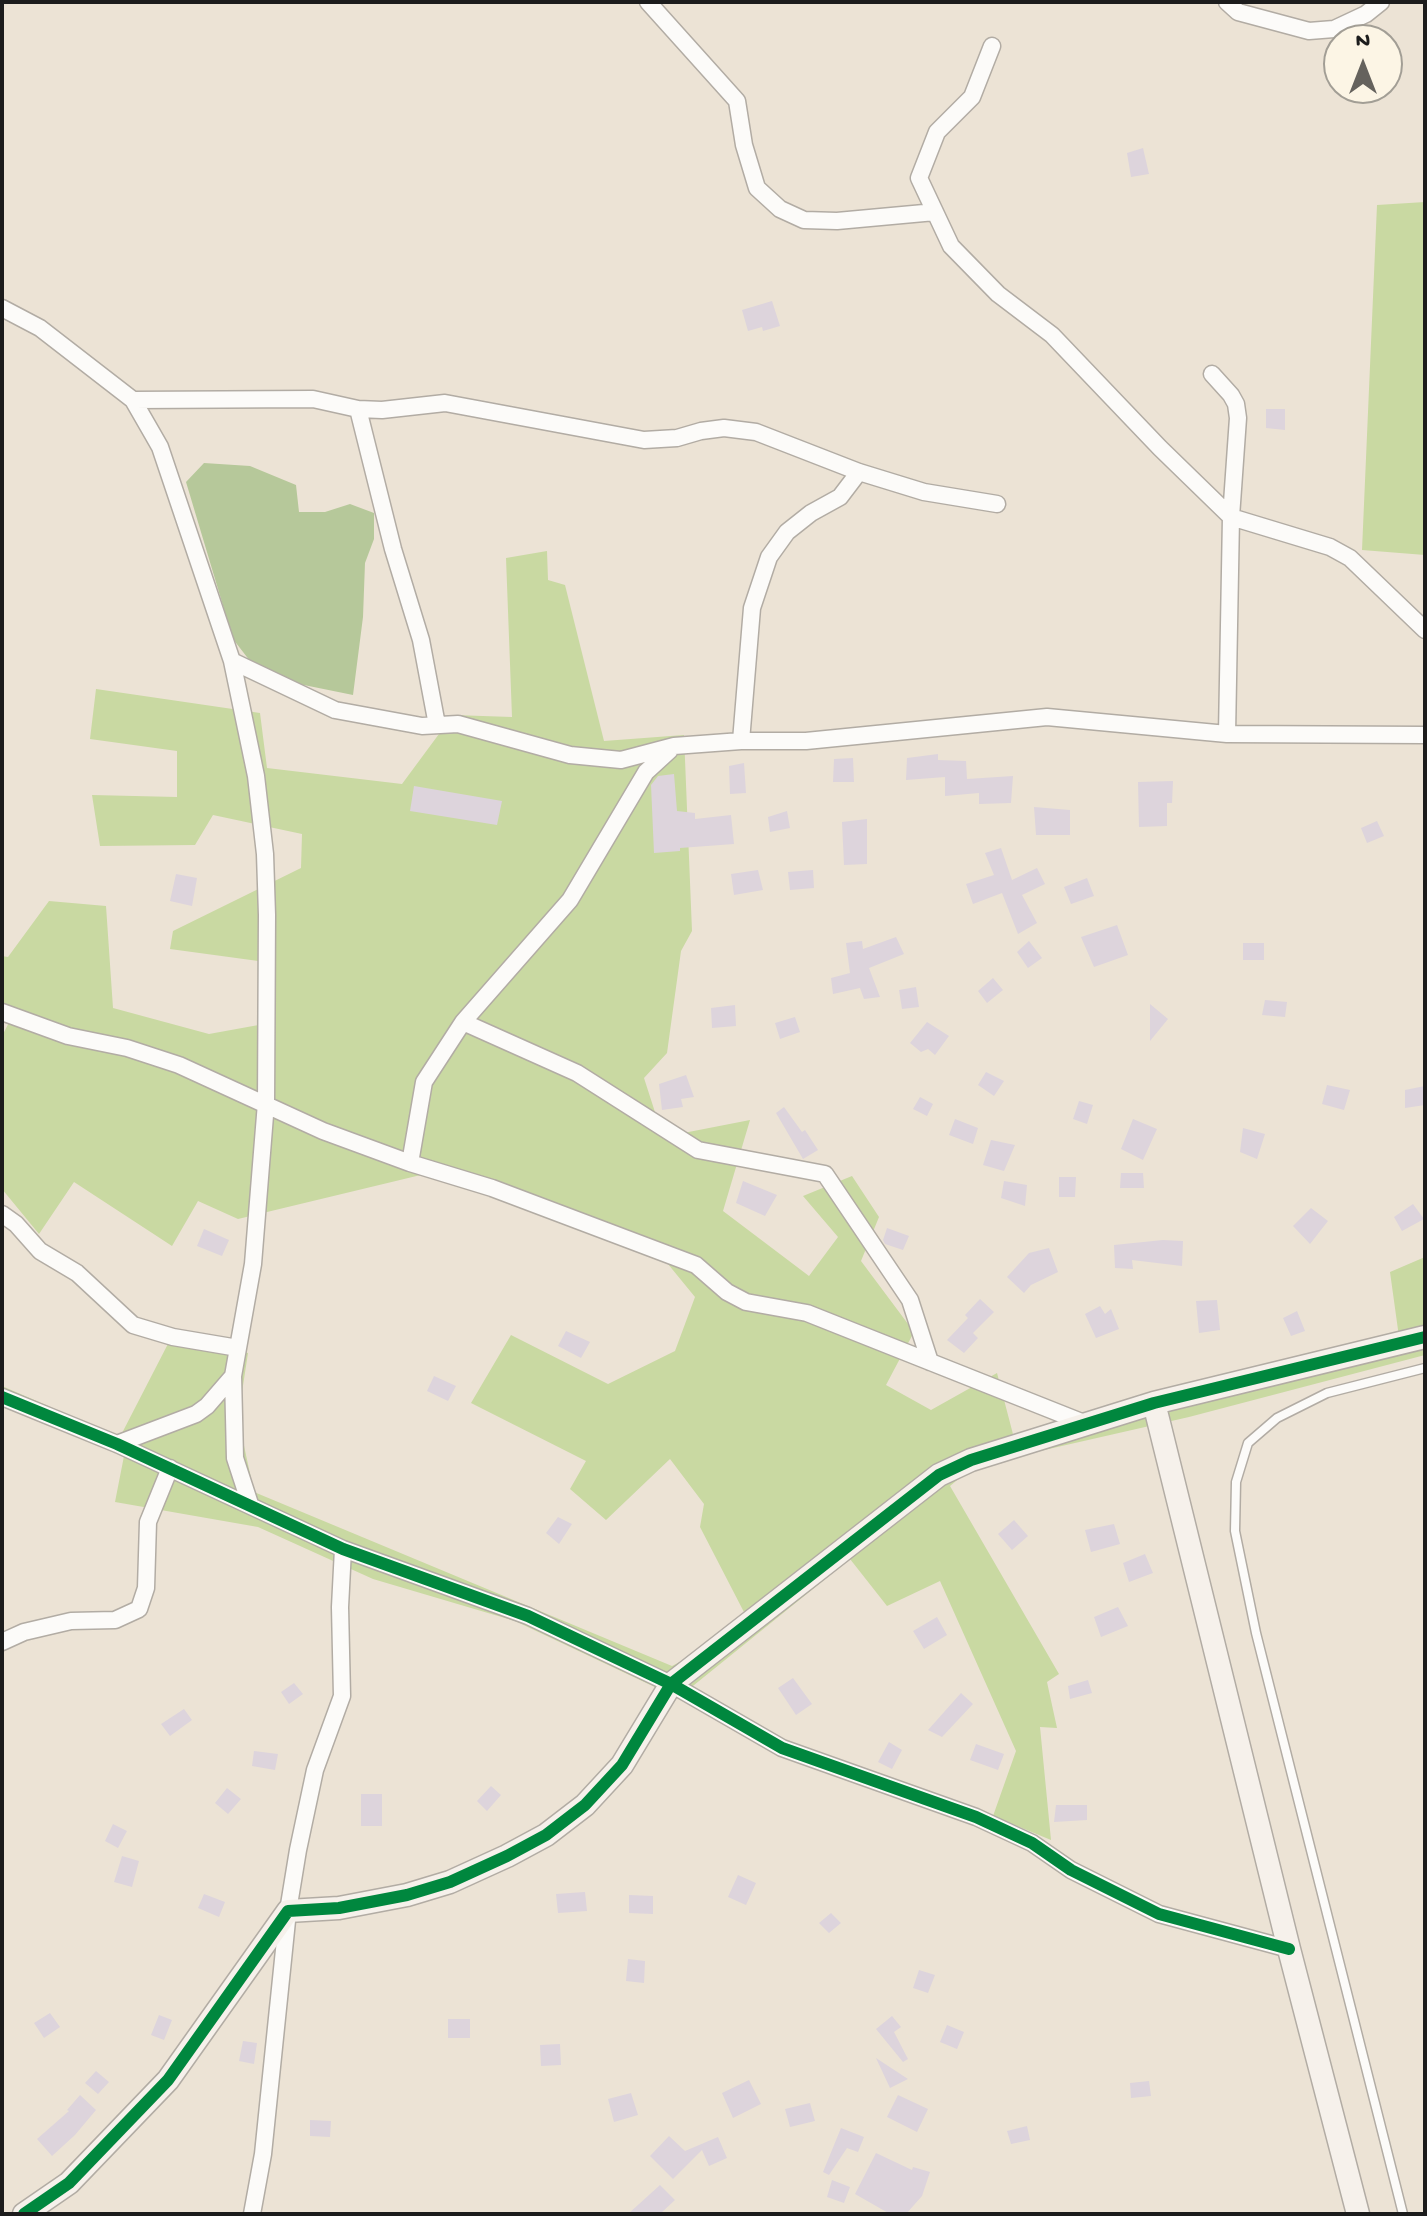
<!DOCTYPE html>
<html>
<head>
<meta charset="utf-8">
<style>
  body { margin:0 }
  #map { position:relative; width:1427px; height:2216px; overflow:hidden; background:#ece3d5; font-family:"Gochi Hand",sans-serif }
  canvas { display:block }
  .frame { position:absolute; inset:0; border:4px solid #1c1c1c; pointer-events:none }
  .north { position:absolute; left:1323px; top:24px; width:80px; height:80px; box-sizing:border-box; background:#fcf5e5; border:2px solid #a29e95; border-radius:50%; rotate:0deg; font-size:22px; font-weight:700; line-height:32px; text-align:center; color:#1c1c1c }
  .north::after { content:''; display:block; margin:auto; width:28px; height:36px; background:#65625d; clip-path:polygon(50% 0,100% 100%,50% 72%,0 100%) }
</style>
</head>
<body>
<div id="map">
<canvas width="1427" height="2216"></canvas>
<div class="frame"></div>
<div class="north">N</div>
</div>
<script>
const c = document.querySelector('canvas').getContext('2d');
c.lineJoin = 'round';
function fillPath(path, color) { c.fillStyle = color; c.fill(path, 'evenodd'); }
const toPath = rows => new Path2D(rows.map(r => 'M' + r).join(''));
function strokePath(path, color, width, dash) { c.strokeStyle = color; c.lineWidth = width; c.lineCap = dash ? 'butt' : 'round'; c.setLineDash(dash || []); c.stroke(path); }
fillPath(toPath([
  [1425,202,1425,555,1362,550,1377,205],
  [547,551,548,580,565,585,604,741,684,735,692,931,681,951,667,1053,644,1078,663,1137,750,1120,723,1211,809,1276,838,1237,803,1196,852,1176,879,1217,861,1261,914,1332,886,1385,931,1410,997,1373,1014,1438,1399,1337,1390,1272,1425,1257,1425,1355,1189,1417,974,1466,950,1486,1059,1674,1047,1682,1057,1728,1040,1727,1051,1840,993,1816,1016,1751,940,1581,887,1606,850,1559,678,1698,515,1621,373,1579,258,1527,115,1502,124,1456,2,1406,2,1386,120,1437,171,1338,248,1353,238,1418,254,1492,672,1666,715,1644,746,1616,700,1527,704,1504,670,1459,606,1520,570,1489,586,1461,471,1403,511,1335,608,1384,675,1351,695,1297,645,1236,429,1173,238,1219,198,1201,172,1246,74,1182,39,1234,2,1189,2,1036,16,1009,2,1004,2,956,8,957,49,901,106,906,113,1008,209,1034,275,1022,273,963,170,949,173,931,301,868,302,834,213,815,195,845,100,846,92,795,177,797,177,751,90,739,96,689,260,713,267,768,402,784,453,715,512,717,506,558]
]), '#c9d9a2');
fillPath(toPath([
  [204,463,250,466,296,485,299,512,325,512,350,504,374,513,374,539,365,563,363,617,353,695,299,684,250,661,233,639,186,482]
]), '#b6c89a');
fillPath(toPath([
  [1143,148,1149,174,1131,177,1127,153],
  [772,301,780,326,763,331,762,327,748,331,742,310],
  [1266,409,1285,409,1285,430,1266,428],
  [938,754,938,760,966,761,967,779,1013,776,1011,803,979,804,979,793,945,796,945,777,906,780,907,758],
  [853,758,854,782,833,782,834,759],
  [744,763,746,793,730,794,729,766],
  [674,774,677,811,695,813,695,819,731,815,734,844,680,848,680,851,654,853,651,785,658,776],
  [1173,781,1172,803,1167,803,1167,826,1139,827,1138,782],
  [414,786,502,801,497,825,410,811],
  [1034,807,1070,810,1070,835,1036,835],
  [787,811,790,828,770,832,768,817],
  [867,819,867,864,844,865,842,822],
  [1377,821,1384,836,1367,843,1361,828],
  [1001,848,1012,880,1037,868,1045,884,1022,895,1037,923,1018,934,1002,893,973,904,966,884,994,875,985,853],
  [758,870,763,890,734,895,731,874],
  [813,870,814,888,790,890,788,872],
  [176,874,197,878,192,906,170,901],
  [1087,878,1094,896,1071,904,1064,887],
  [1117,925,1128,955,1094,967,1081,937],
  [896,937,904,954,869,968,880,997,864,999,860,988,833,994,831,978,850,973,846,943,862,941,863,949],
  [1029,941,1042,958,1028,968,1017,952],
  [1243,943,1264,943,1264,960,1243,960],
  [993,978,1003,990,987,1003,978,991],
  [916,987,919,1007,902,1009,899,990],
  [1265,1000,1287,1002,1285,1017,1262,1015],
  [1150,1004,1168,1019,1150,1041],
  [735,1005,736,1026,712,1028,711,1008],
  [795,1017,800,1032,780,1039,775,1023],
  [927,1022,949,1036,935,1055,928,1049,921,1052,910,1043],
  [986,1072,1004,1081,994,1096,978,1085],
  [686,1075,694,1097,681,1099,683,1107,662,1110,659,1084],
  [1327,1085,1350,1090,1344,1110,1322,1104],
  [1425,1086,1425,1105,1405,1108,1405,1090],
  [920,1097,933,1104,927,1116,913,1109],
  [1079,1101,1093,1105,1087,1124,1073,1119],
  [784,1107,802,1132,805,1130,818,1150,803,1159,776,1113],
  [955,1119,978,1128,973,1144,949,1135],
  [1133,1119,1157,1129,1143,1160,1121,1149],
  [1243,1128,1265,1134,1257,1159,1240,1152],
  [991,1140,1015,1145,1004,1171,983,1165],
  [1121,1173,1143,1173,1144,1188,1120,1188],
  [1059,1177,1076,1177,1075,1197,1059,1197],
  [743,1181,777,1195,765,1216,736,1203],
  [1004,1181,1027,1185,1025,1206,1001,1198],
  [1413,1204,1424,1219,1402,1231,1394,1217],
  [1311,1208,1328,1221,1310,1244,1293,1226],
  [887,1228,909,1236,903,1250,885,1244,883,1240],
  [204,1229,229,1240,222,1256,197,1246],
  [1163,1240,1183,1241,1182,1266,1132,1260,1133,1269,1115,1268,1114,1245],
  [1049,1248,1058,1272,1031,1285,1024,1293,1007,1277,1029,1253],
  [980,1299,994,1312,973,1333,978,1338,964,1353,947,1340,968,1318,965,1315],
  [1217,1300,1220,1330,1199,1333,1196,1301],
  [1100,1306,1105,1314,1111,1309,1119,1329,1096,1338,1085,1314],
  [1297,1311,1305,1331,1291,1336,1283,1318],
  [566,1331,590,1342,581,1358,558,1346],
  [434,1376,456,1386,448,1401,427,1391],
  [558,1517,572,1524,559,1544,546,1533],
  [1014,1520,1028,1536,1012,1550,998,1534],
  [1114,1524,1120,1544,1091,1552,1085,1530],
  [1145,1554,1153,1573,1129,1582,1123,1563],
  [1118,1607,1128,1626,1101,1637,1094,1617],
  [937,1617,947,1635,924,1649,913,1631],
  [793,1678,812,1704,796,1715,778,1688],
  [1088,1680,1092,1693,1070,1699,1068,1686],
  [294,1683,303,1694,289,1704,281,1692],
  [961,1693,973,1704,942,1737,928,1730],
  [184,1709,192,1720,170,1736,161,1724],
  [889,1742,902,1750,892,1769,878,1762],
  [976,1744,1004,1754,998,1770,970,1760],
  [254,1751,278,1754,275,1770,252,1766],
  [491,1786,501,1795,487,1811,477,1801],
  [227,1788,241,1799,228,1814,215,1803],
  [361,1794,382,1794,382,1826,361,1826],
  [1056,1805,1087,1805,1087,1820,1054,1822],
  [113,1824,127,1831,118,1848,105,1841],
  [122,1856,139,1861,132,1887,114,1882],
  [738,1875,756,1883,746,1905,728,1897],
  [585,1892,587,1911,558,1913,556,1894],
  [204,1894,225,1902,219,1917,198,1908],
  [629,1895,653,1896,653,1914,629,1913],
  [831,1913,841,1923,829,1933,819,1923],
  [628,1959,645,1961,644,1983,626,1981],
  [919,1970,935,1975,928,1993,913,1988],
  [50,2013,60,2027,44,2038,34,2023],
  [159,2015,172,2020,164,2040,151,2035],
  [892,2016,901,2027,894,2032,908,2059,903,2062,876,2029],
  [448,2019,470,2019,470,2038,448,2038],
  [947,2025,964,2032,957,2049,940,2042],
  [243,2041,257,2043,254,2064,239,2061],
  [560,2044,561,2065,541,2066,540,2045],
  [876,2058,908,2079,890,2088],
  [96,2071,109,2082,98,2094,85,2083],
  [749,2080,761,2104,733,2118,722,2093],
  [1149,2081,1151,2096,1131,2098,1130,2083],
  [631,2093,638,2115,614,2122,608,2099],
  [80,2095,96,2110,75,2135,52,2156,37,2139,69,2111,67,2110],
  [898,2095,928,2109,917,2132,887,2117],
  [810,2103,815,2121,790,2127,785,2109],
  [310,2120,331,2121,330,2137,310,2136],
  [1027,2126,1030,2140,1011,2144,1007,2131],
  [841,2128,864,2137,858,2152,847,2148,829,2175,823,2172],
  [669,2136,685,2151,718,2137,727,2158,709,2166,702,2150,673,2179,650,2156],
  [876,2153,912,2170,913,2167,930,2172,922,2196,906,2214,890,2214,855,2194],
  [832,2180,850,2187,844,2203,827,2197],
  [660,2185,675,2200,660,2214,628,2214]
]), '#ddd4dc');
const lane = toPath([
  [1403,2214,1256,1633,1235,1531,1236,1482,1248,1443,1277,1418,1327,1393,1425,1368]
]);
const street = toPath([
  [648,2,737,101,744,145,757,188,780,209,804,220,837,221,935,212],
  [1227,2,1238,12,1309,31,1334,29,1366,14,1381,2],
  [992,46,972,97,937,132,919,178,951,246,998,294,1052,335,1160,448,1231,517,1330,547,1350,558,1425,630],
  [2,308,40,328,133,400,152,433,160,447,232,661,256,776,265,854,267,915,266,1103,253,1264,233,1376,235,1458,250,1504],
  [1212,374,1231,395,1236,404,1238,418,1231,517,1227,734],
  [133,400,313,399,358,409,382,410,445,403,644,440,677,438,701,431,724,428,756,432,859,472,924,492,997,504],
  [358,409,393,549,421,640,437,725],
  [232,661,335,710,422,726,458,724,570,755,621,760,674,746,741,741,806,741,1047,717,1227,734,1425,735],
  [741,741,752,608,769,557,787,532,811,513,840,497,859,472],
  [2,1012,68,1036,127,1048,179,1065,323,1131,410,1163,492,1188,696,1265,727,1292,746,1302,807,1313,1084,1423],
  [463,1022,577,1073,698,1150,825,1174,910,1300,930,1362],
  [410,1163,424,1082,463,1022,570,900,646,772,670,750],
  [2,1214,16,1224,40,1251,77,1273,133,1325,173,1337,238,1348],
  [2,1397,117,1444,343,1549,528,1616,671,1684,782,1748,976,1817,1032,1843,1071,1870,1159,1914,1289,1949],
  [117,1444,196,1414,207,1406,233,1376],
  [2,1642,24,1632,71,1621,115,1620,139,1609,146,1588,148,1522,170,1468],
  [252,2214,263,2154,288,1911,298,1850,315,1770,342,1696,340,1607,343,1549]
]);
const secondary = toPath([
  [1154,1403,1289,1949,1358,2214],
  [24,2214,69,2183,168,2080,288,1911,339,1908,407,1895,450,1882,507,1856,546,1835,585,1805,622,1765,671,1684,939,1475,971,1460,1154,1403,1425,1337]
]);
strokePath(lane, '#b2aca4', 11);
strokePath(street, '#b2aca4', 19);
strokePath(secondary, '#b2aca4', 25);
strokePath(lane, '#fcfbf9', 8);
strokePath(street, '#fcfbf9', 16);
strokePath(secondary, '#f6f1eb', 22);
strokePath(toPath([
  [2,1397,117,1444,343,1549,528,1616,671,1684,782,1748,976,1817,1032,1843,1071,1870,1159,1914,1289,1949],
  [24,2214,69,2183,168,2080,288,1911,339,1908,407,1895,450,1882,507,1856,546,1835,585,1805,622,1765,671,1684,939,1475,971,1460,1154,1403,1425,1337]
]), '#00873e', 12);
</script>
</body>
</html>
